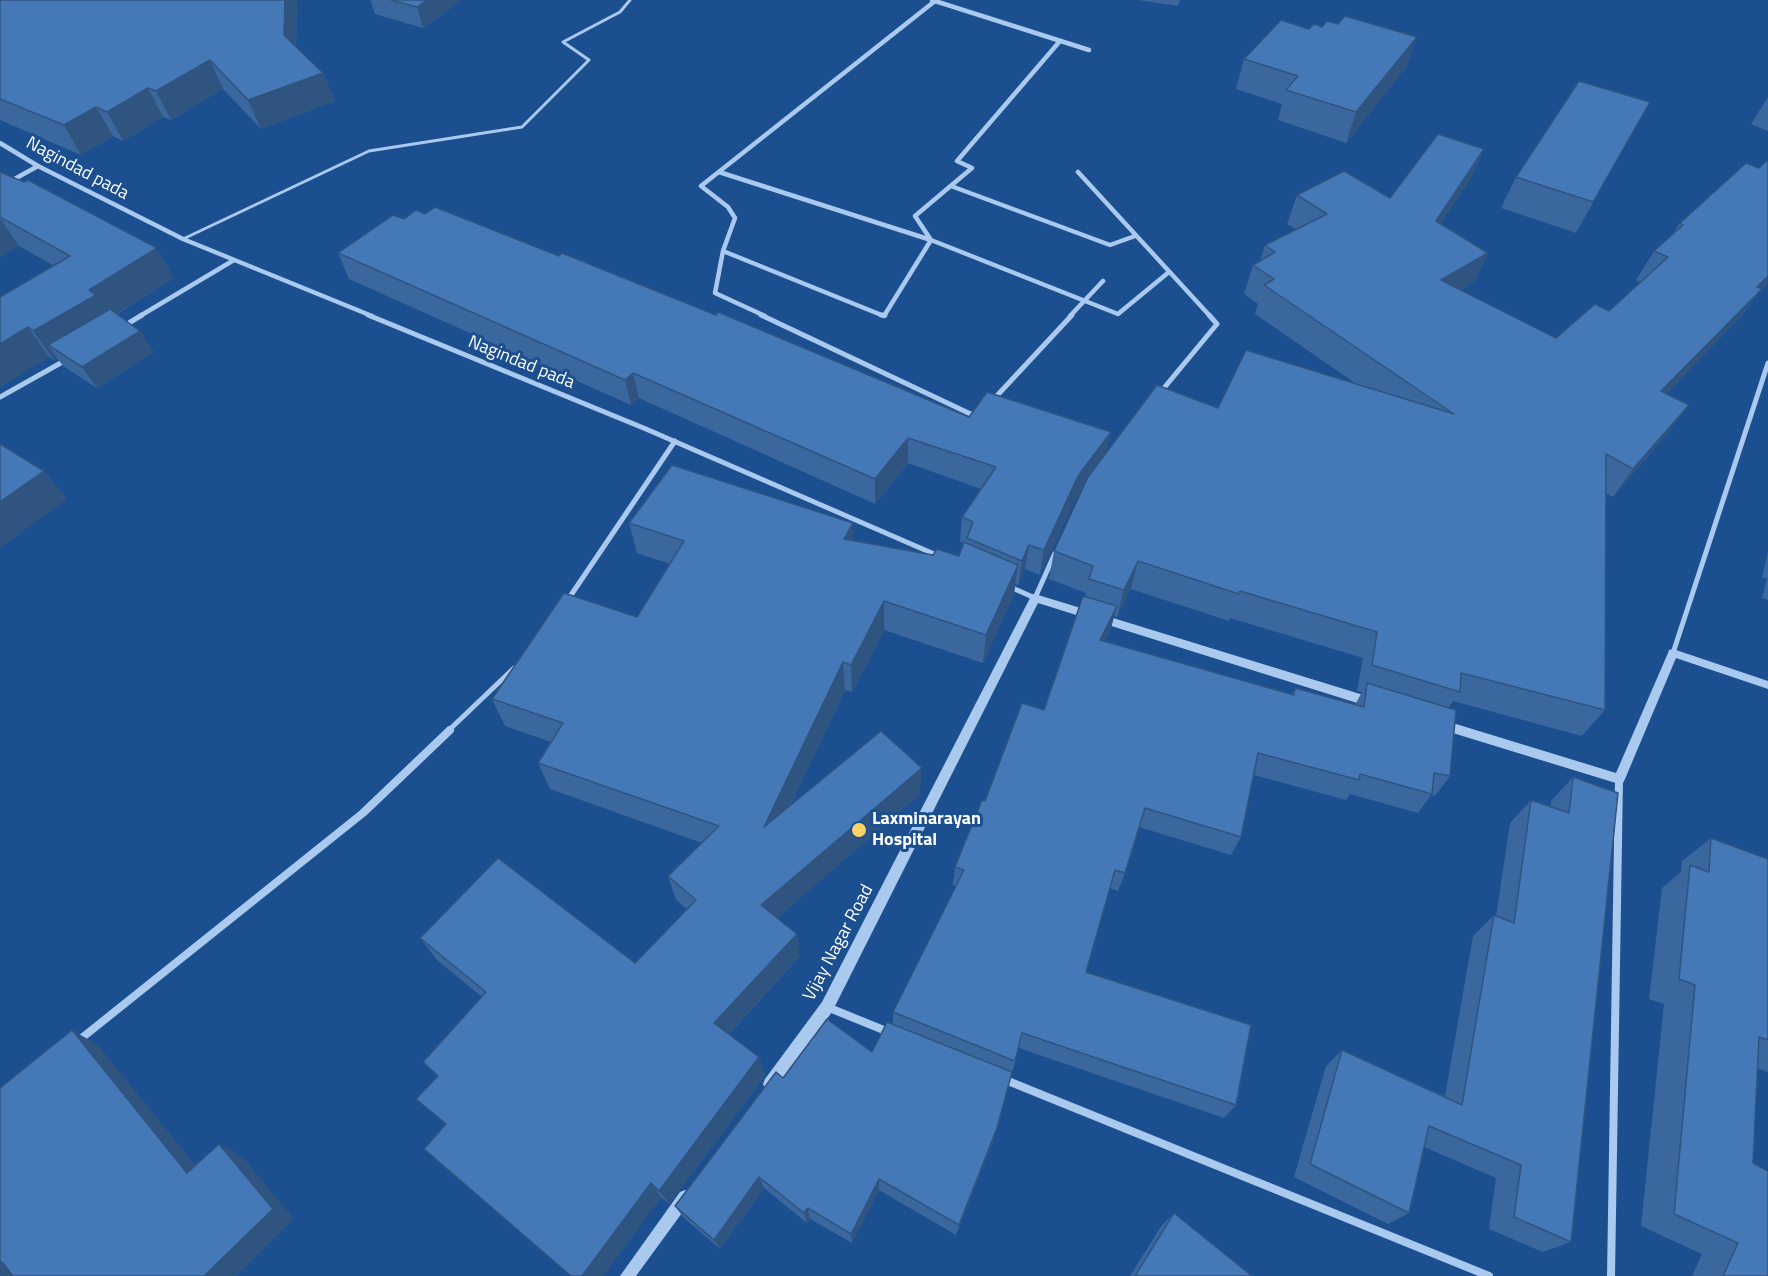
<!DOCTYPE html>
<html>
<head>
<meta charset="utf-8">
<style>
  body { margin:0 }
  canvas { display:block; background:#1b4f8f }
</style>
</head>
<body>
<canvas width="1768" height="1276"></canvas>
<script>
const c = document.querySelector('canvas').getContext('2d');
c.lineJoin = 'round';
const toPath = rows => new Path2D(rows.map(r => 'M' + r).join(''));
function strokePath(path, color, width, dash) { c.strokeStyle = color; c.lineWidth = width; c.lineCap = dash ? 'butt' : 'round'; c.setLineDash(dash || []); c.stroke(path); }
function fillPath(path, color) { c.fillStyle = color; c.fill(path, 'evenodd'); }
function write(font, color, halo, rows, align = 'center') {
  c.font = font + ' "Titillium Web",sans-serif'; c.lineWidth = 6; c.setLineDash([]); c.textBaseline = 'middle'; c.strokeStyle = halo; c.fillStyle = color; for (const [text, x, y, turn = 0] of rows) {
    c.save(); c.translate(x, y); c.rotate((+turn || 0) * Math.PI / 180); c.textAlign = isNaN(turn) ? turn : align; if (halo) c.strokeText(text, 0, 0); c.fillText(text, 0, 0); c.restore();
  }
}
strokePath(toPath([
  [183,239,369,151,522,127,589,60,563,42,620,12,630,0]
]), '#a9c9ee', 3);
strokePath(toPath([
  [932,0,1089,50],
  [0,143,38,166,183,239,372,316],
  [719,172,931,240,1118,314,1169,272],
  [1078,172,1210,316],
  [951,186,1110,245,1135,236],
  [0,187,38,166],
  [723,251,884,316,931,240,915,216,972,168,957,161,1060,41],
  [140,316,234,260],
  [765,316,715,293,723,251,735,218,728,207,701,186,935,1],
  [1070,316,1103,281]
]), '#a9c9ee', 4.5);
strokePath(toPath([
  [368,315,646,429,941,557],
  [761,315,977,417],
  [881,315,885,315],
  [124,326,142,315],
  [1159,394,1217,324,1209,315],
  [0,397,66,360],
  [992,401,1072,315],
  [1008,586,1035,598,1055,553],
  [567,601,675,441],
  [1673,653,1768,363],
  [448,731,514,668]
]), '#a9c9ee', 5);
strokePath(toPath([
  [827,1007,891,1033],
  [78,1041,363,813,450,730],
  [1003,1079,1489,1276],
  [1611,1276,1619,779]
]), '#a9c9ee', 8);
fillPath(toPath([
  [1035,594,1370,697,1374,699,1375,702,1374,705,1370,707,1038,603,832,1012,775,1089,770,1091,765,1089,763,1084,765,1079,822,1002,1030,598,1031,595,1035,594],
  [1673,649,1768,681,1768,689,1676,658,1625,779,1623,783,1619,784,1443,730,1439,728,1437,725,1439,722,1443,720,1616,773,1668,653,1669,650,1673,649],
  [685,1190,690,1192,692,1197,690,1202,636,1276,620,1276,680,1192,685,1190]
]), '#a9c9ee');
fillPath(toPath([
  [0,0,297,0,296,47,323,73,335,101,261,129,223,89,171,120,163,117,123,141,113,136,81,155,0,120],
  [370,0,462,0,423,28,375,14],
  [1138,0,1180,0,1178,6],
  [1338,24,1417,37,1406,67,1346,143,1278,120,1282,104,1236,89,1244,59,1309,29],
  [1768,97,1768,131,1751,124],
  [1633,132,1576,233,1501,208,1516,177],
  [1484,149,1471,178,1440,224,1488,253,1474,282,1461,290,1556,338,1609,311,1641,282,1636,280,1654,251,1673,233,1680,223,1759,168,1768,160,1768,283,1758,293,1740,318,1666,394,1668,433,1613,497,1606,493,1605,710,1582,736,1453,701,1448,708,1450,776,1435,796,1431,795,1418,813,1350,794,1346,800,1254,775,1241,837,1231,855,1139,827,1125,873,1118,891,1110,888,1086,972,1236,1105,1224,1118,1019,1048,993,1141,956,1235,879,1190,852,1243,810,1219,807,1223,764,1188,720,1249,683,1217,675,1206,783,1078,872,1052,893,1024,893,1012,956,886,953,885,955,867,985,801,1044,710,1086,593,1049,579,1054,551,1083,488,1074,501,1040,575,1025,569,1018,585,1015,584,1014,594,983,663,884,630,852,692,845,690,790,806,920,794,777,918,800,956,729,1034,759,1057,765,1076,669,1204,661,1197,603,1276,571,1276,446,1124,437,1076,423,1062,482,997,437,960,420,938,635,963,687,909,676,900,668,876,702,843,550,789,538,763,551,742,505,726,492,699,637,617,670,564,637,553,629,523,854,541,933,555,959,556,964,543,960,542,962,517,981,489,908,463,875,504,639,398,631,405,349,279,338,253,404,219,969,417,1111,432,1106,453,1218,408,1355,383,1255,314,1258,304,1244,294,1253,265,1260,261,1265,245,1296,229,1287,224,1297,195,1390,198],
  [1131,589,1229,621,1230,618,1363,658,1357,691,1362,692,1355,705,1295,688,1292,694,1104,641,1111,628,1114,616,1117,617],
  [0,172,174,278,117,314,140,331,154,352,97,388,63,366,57,358,54,360,49,357,0,387,0,297,54,266,19,246,0,257],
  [1768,552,1768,600,1762,598,1767,579,1762,577],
  [1573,777,1571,1242,1543,1252,1489,1229,1496,1178,1424,1147,1409,1213,1388,1224,1294,1177,1326,1066,1342,1050,1445,1096,1473,936,1494,915,1496,916,1510,823,1531,800,1551,807,1551,801],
  [1711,838,1768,859,1768,1072,1757,1068,1753,1163,1768,1276,1692,1276,1702,1254,1641,1226,1664,1004,1649,999,1662,888,1681,872,1682,861],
  [1174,1213,1252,1276,1130,1276,1162,1225]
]), '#3a679d');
fillPath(toPath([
  [285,0,297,0,295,64,284,35],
  [427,0,462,0,423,28,417,7],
  [1417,37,1406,67,1346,143,1356,112],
  [210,60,223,89,171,120,156,91],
  [323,73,335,101,261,129,248,100],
  [148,88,163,117,123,141,107,112],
  [1650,102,1633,132,1576,233,1593,202],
  [96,107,113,136,81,155,64,125],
  [1484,149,1471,178,1423,251,1436,221],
  [0,218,19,246,0,257],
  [157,248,174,278,111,317,48,345,57,358,54,360,33,331,89,290],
  [1488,253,1474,282,1428,309,1441,280],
  [1768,276,1768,283,1758,293,1740,318,1641,420,1661,391],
  [28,327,49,357,0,387,0,344],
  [140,331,154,352,97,388,82,367],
  [633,373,639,398,631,405,625,380],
  [1689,405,1668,433,1613,497,1633,469],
  [1111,432,1105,458,1074,501,1040,575,1044,550,1078,476],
  [908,438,908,463,875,504,875,479],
  [44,471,67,499,0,548,0,502],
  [853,523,854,552,844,539],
  [1029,545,1025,569,1018,585,1022,561],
  [1138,561,1131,589,1117,617,1124,590],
  [1018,565,1014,594,983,663,986,635],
  [884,601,884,630,852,692,851,665],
  [1117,606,1111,628,1094,661,1100,640],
  [843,662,845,690,768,852,764,827],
  [922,768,920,794,766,928,761,905],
  [797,934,800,956,721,1042,714,1023],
  [72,1030,98,1045,211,1185,187,1173],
  [759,1057,765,1076,669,1204,659,1191],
  [997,1128,993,1141,956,1235,959,1225],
  [219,1144,242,1156,294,1219,237,1276,204,1276],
  [759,1177,764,1188,720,1249,714,1240],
  [879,1179,879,1190,852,1243,851,1234],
  [651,1183,661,1197,603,1276,582,1276],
  [808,1208,810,1219,807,1223,804,1213],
  [2,1262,27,1276,0,1276,0,1263]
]), '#305480');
const building = toPath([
  [0,0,285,0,284,35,323,73,248,100,210,60,156,91,148,88,107,112,96,107,64,125,0,99,0,0],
  [391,0,427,0,417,7,391,0],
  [1345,16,1417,37,1356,112,1286,90,1298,76,1244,59,1281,20,1309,29,1314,24,1322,27,1327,21,1338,24,1345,16],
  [1579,81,1650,102,1593,202,1516,177,1579,81],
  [1438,134,1484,149,1436,221,1488,253,1441,280,1556,338,1595,304,1609,311,1668,257,1654,251,1683,225,1680,223,1746,163,1759,168,1768,160,1768,276,1757,287,1762,289,1661,391,1689,405,1633,469,1606,454,1605,710,1461,673,1460,692,1372,665,1377,632,1240,591,1239,594,1138,561,1124,590,1089,579,1093,566,1054,551,1088,477,1157,385,1218,408,1246,350,1454,414,1264,285,1274,279,1253,265,1275,252,1265,245,1327,214,1297,195,1344,171,1390,198,1438,134],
  [0,172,24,182,28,180,157,248,89,290,96,295,33,331,28,327,0,344,0,297,70,256,0,217,0,172],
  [435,207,559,256,562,253,716,315,718,312,969,417,987,392,1111,432,1078,476,1044,550,1029,545,1022,561,967,538,973,522,962,517,996,467,908,438,875,479,633,373,625,380,338,253,393,215,404,219,416,210,425,214,435,207],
  [110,309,140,331,82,367,48,345,110,309],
  [0,444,44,471,0,502,0,444],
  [672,465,853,523,844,539,933,555,937,549,959,556,964,542,1018,565,986,635,884,601,851,665,843,662,764,827,881,731,922,768,761,905,797,934,714,1023,759,1057,659,1191,651,1183,582,1276,571,1276,424,1149,446,1124,416,1099,438,1076,423,1062,486,992,420,938,498,858,635,963,696,900,668,876,719,826,538,763,563,723,492,699,564,593,637,617,684,541,629,523,672,465],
  [1083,596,1117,606,1100,640,1294,695,1295,688,1364,707,1367,683,1456,710,1450,776,1434,773,1432,794,1360,774,1359,780,1258,753,1241,837,1145,808,1125,873,1115,870,1086,972,1251,1025,1236,1105,1022,1033,1015,1061,893,1012,964,870,955,867,982,800,985,801,1022,703,1044,710,1083,596],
  [1573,777,1618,793,1571,1242,1514,1217,1521,1165,1429,1126,1409,1213,1310,1164,1342,1050,1462,1105,1494,915,1514,923,1531,800,1569,813,1573,777],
  [1711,838,1768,859,1768,1040,1759,1037,1753,1163,1768,1171,1768,1276,1723,1276,1738,1243,1674,1214,1695,985,1679,979,1690,865,1709,872,1711,838],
  [827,1019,872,1052,887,1022,1012,1072,997,1128,959,1225,879,1179,851,1234,808,1208,804,1213,759,1177,714,1240,675,1206,776,1072,783,1078,827,1019],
  [72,1030,187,1173,219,1144,273,1209,204,1276,13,1276,2,1262,0,1263,0,1088,72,1030],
  [1174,1213,1252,1276,1135,1276,1174,1213]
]);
fillPath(building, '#4478b7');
strokePath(building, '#305480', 1.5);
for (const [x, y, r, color] of [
  [859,830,8,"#ffd166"]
]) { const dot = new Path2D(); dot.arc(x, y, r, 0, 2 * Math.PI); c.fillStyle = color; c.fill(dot); strokePath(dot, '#1b4f8f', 2); }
write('18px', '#fff', '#1b4f8f', [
  ["Nagindad pada",77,169,28],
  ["Nagindad pada",521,363,22],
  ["Vijay Nagar Road",839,943,-62]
]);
write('bold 18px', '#fff', '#1b4f8f', [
  ["Laxminarayan",872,820],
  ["Hospital",872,841]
], 'left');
</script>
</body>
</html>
